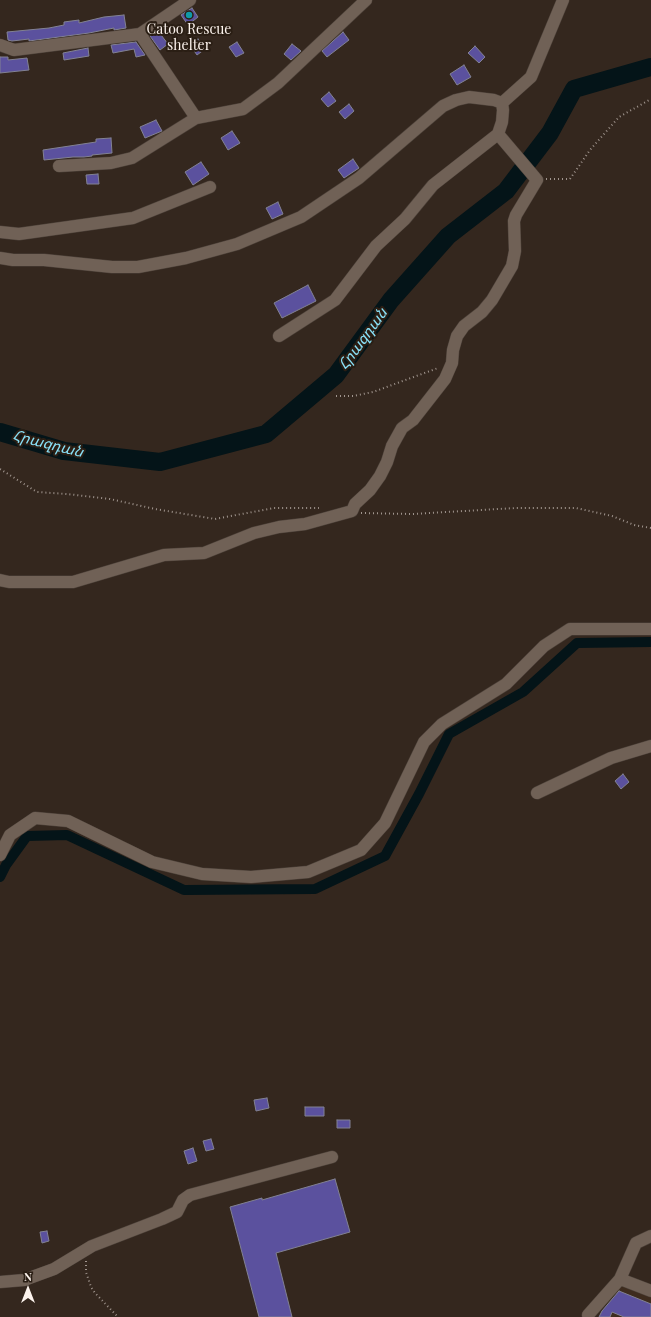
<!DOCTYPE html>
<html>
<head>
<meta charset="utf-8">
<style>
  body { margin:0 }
  #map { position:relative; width:651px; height:1317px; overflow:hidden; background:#34271e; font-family:"Playfair Display",serif }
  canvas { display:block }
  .north { position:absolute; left:8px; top:1269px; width:40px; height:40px; -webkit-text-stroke:3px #2a1e14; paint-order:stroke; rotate:0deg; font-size:11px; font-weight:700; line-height:16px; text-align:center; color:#fcf3ed }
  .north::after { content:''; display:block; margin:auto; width:14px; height:18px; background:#fcf3ed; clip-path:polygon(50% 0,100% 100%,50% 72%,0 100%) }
</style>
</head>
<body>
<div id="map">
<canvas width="651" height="1317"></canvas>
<div class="north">N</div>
</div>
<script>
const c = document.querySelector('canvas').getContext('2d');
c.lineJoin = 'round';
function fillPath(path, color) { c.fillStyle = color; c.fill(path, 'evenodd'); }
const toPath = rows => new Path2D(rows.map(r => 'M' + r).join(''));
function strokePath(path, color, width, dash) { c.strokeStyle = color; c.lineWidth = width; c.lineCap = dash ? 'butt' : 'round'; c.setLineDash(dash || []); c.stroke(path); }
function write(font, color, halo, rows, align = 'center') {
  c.font = font + ' "Playfair Display","Noto Sans Armenian",serif'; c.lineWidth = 4; c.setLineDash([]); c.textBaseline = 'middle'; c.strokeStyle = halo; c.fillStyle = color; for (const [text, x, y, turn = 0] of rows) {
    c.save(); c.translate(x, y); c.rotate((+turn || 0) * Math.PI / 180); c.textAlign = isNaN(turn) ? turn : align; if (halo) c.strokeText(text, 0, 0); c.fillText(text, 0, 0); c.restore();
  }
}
fillPath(toPath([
  [620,1284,651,1296,651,1317,607,1317]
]), '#3e2c1e');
strokePath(toPath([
  [0,877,6,865,27,836,67,835,184,890,315,889,385,856,419,794,449,734,523,692,577,643,651,642]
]), '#041418', 10);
strokePath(toPath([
  [0,432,64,451,160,462,266,434,336,375,391,300,448,236,506,191,550,133,574,89,651,67]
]), '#041418', 18);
const building = toPath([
  [192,8,198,17,188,25,181,15,192,8],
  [124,15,126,28,114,30,114,28,89,33,29,41,29,39,12,41,8,40,7,32,49,28,64,25,64,22,79,20,79,23,104,17,124,15],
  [158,31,168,44,160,50,150,36,158,31],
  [343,32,349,40,327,57,322,51,343,32],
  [198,39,205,49,197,55,190,45,198,39],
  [136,42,145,55,136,57,134,49,113,53,111,45,136,42],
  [237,42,244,53,236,57,229,47,237,42],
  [292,44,301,51,291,60,284,54,292,44],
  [475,46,485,57,479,63,468,53,475,46],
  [88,48,89,56,64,60,63,53,88,48],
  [0,57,8,57,8,60,27,58,29,70,0,73,0,57],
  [464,65,471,77,457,85,450,74,464,65],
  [329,92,336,101,328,107,321,99,329,92],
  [349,104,354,111,345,119,339,112,349,104],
  [156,120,162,131,145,138,140,127,156,120],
  [232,131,240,143,228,150,221,138,232,131],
  [111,138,112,153,92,155,92,156,84,157,73,157,44,160,43,150,96,142,96,139,111,138],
  [353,159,359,168,344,178,338,170,353,159],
  [201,162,209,174,193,185,185,172,201,162],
  [98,174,99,184,87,184,86,175,98,174],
  [278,202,283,214,272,219,266,208,278,202],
  [308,285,316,301,282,318,274,303,308,285],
  [623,774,629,782,621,789,615,781,623,774],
  [267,1098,269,1108,256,1111,254,1100,267,1098],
  [305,1107,324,1107,324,1116,305,1116,305,1107],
  [337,1120,350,1120,350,1128,337,1128,337,1120],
  [211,1139,214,1149,206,1151,203,1141,211,1139],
  [193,1148,197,1161,188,1164,184,1151,193,1148],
  [335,1179,350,1232,276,1253,292,1317,259,1317,230,1207,262,1198,262,1200,335,1179],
  [47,1231,49,1241,42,1243,40,1232,47,1231],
  [619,1291,651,1304,651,1317,624,1317,612,1312,610,1317,599,1317,602,1311,619,1291]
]);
fillPath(building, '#5b519e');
strokePath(building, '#828293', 1);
const minor = toPath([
  [140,34,196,118],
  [0,45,14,50,140,34,190,0],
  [502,103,531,77,563,0],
  [59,166,111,163,132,158,196,118,243,109,278,83,366,0],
  [0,232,19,234,133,218,210,187],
  [0,258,13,260,44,260,112,267,138,267,186,258,237,244,301,217,359,178,443,106,456,100,469,97,494,100,502,103,503,110,502,122,498,134,433,185,405,219,376,246,335,300,279,336],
  [0,580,9,582,73,582,164,555,204,553,254,533,279,527,305,524,352,511,355,504,370,490,380,476,387,462,392,446,402,428,413,420,445,379,452,363,453,350,457,336,464,326,482,312,492,300,512,266,515,251,514,221,516,215,537,180,498,134],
  [537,793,611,758,651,746],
  [0,855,10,835,35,818,68,821,152,862,202,874,251,877,308,872,361,850,385,823,424,742,442,724,506,684,544,646,570,629,651,629],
  [620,1279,636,1243,651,1236],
  [0,1282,24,1280,54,1269,92,1246,162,1219,177,1212,183,1200,190,1195,332,1157],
  [588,1315,620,1279,651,1291]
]);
strokePath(minor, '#4d423a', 13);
strokePath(toPath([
  [546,179,570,179,590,150,619,117,651,99],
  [336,396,353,396,373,392,438,368],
  [0,469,37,492,67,494,110,499,155,509,215,519,274,508,319,508],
  [361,513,412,514,516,508,576,508,612,516,634,525,651,528],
  [86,1261,86,1272,91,1287,95,1293,118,1317]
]), '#a0958e', 2, [1, 3]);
strokePath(minor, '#706156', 12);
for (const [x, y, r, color] of [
  [189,15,4,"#0f9aa8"]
]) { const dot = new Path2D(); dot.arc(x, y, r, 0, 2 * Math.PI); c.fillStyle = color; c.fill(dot); strokePath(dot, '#2a1e14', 1.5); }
write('14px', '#fcf3ed', '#2a1e14', [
  ["Catoo Rescue",189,30],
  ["shelter",189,46]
]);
write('italic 15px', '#89e1f8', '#2a1e14', [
  ["Հրազդան",363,339,-54],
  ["Հրազդան",48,444,14]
]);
</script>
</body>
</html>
